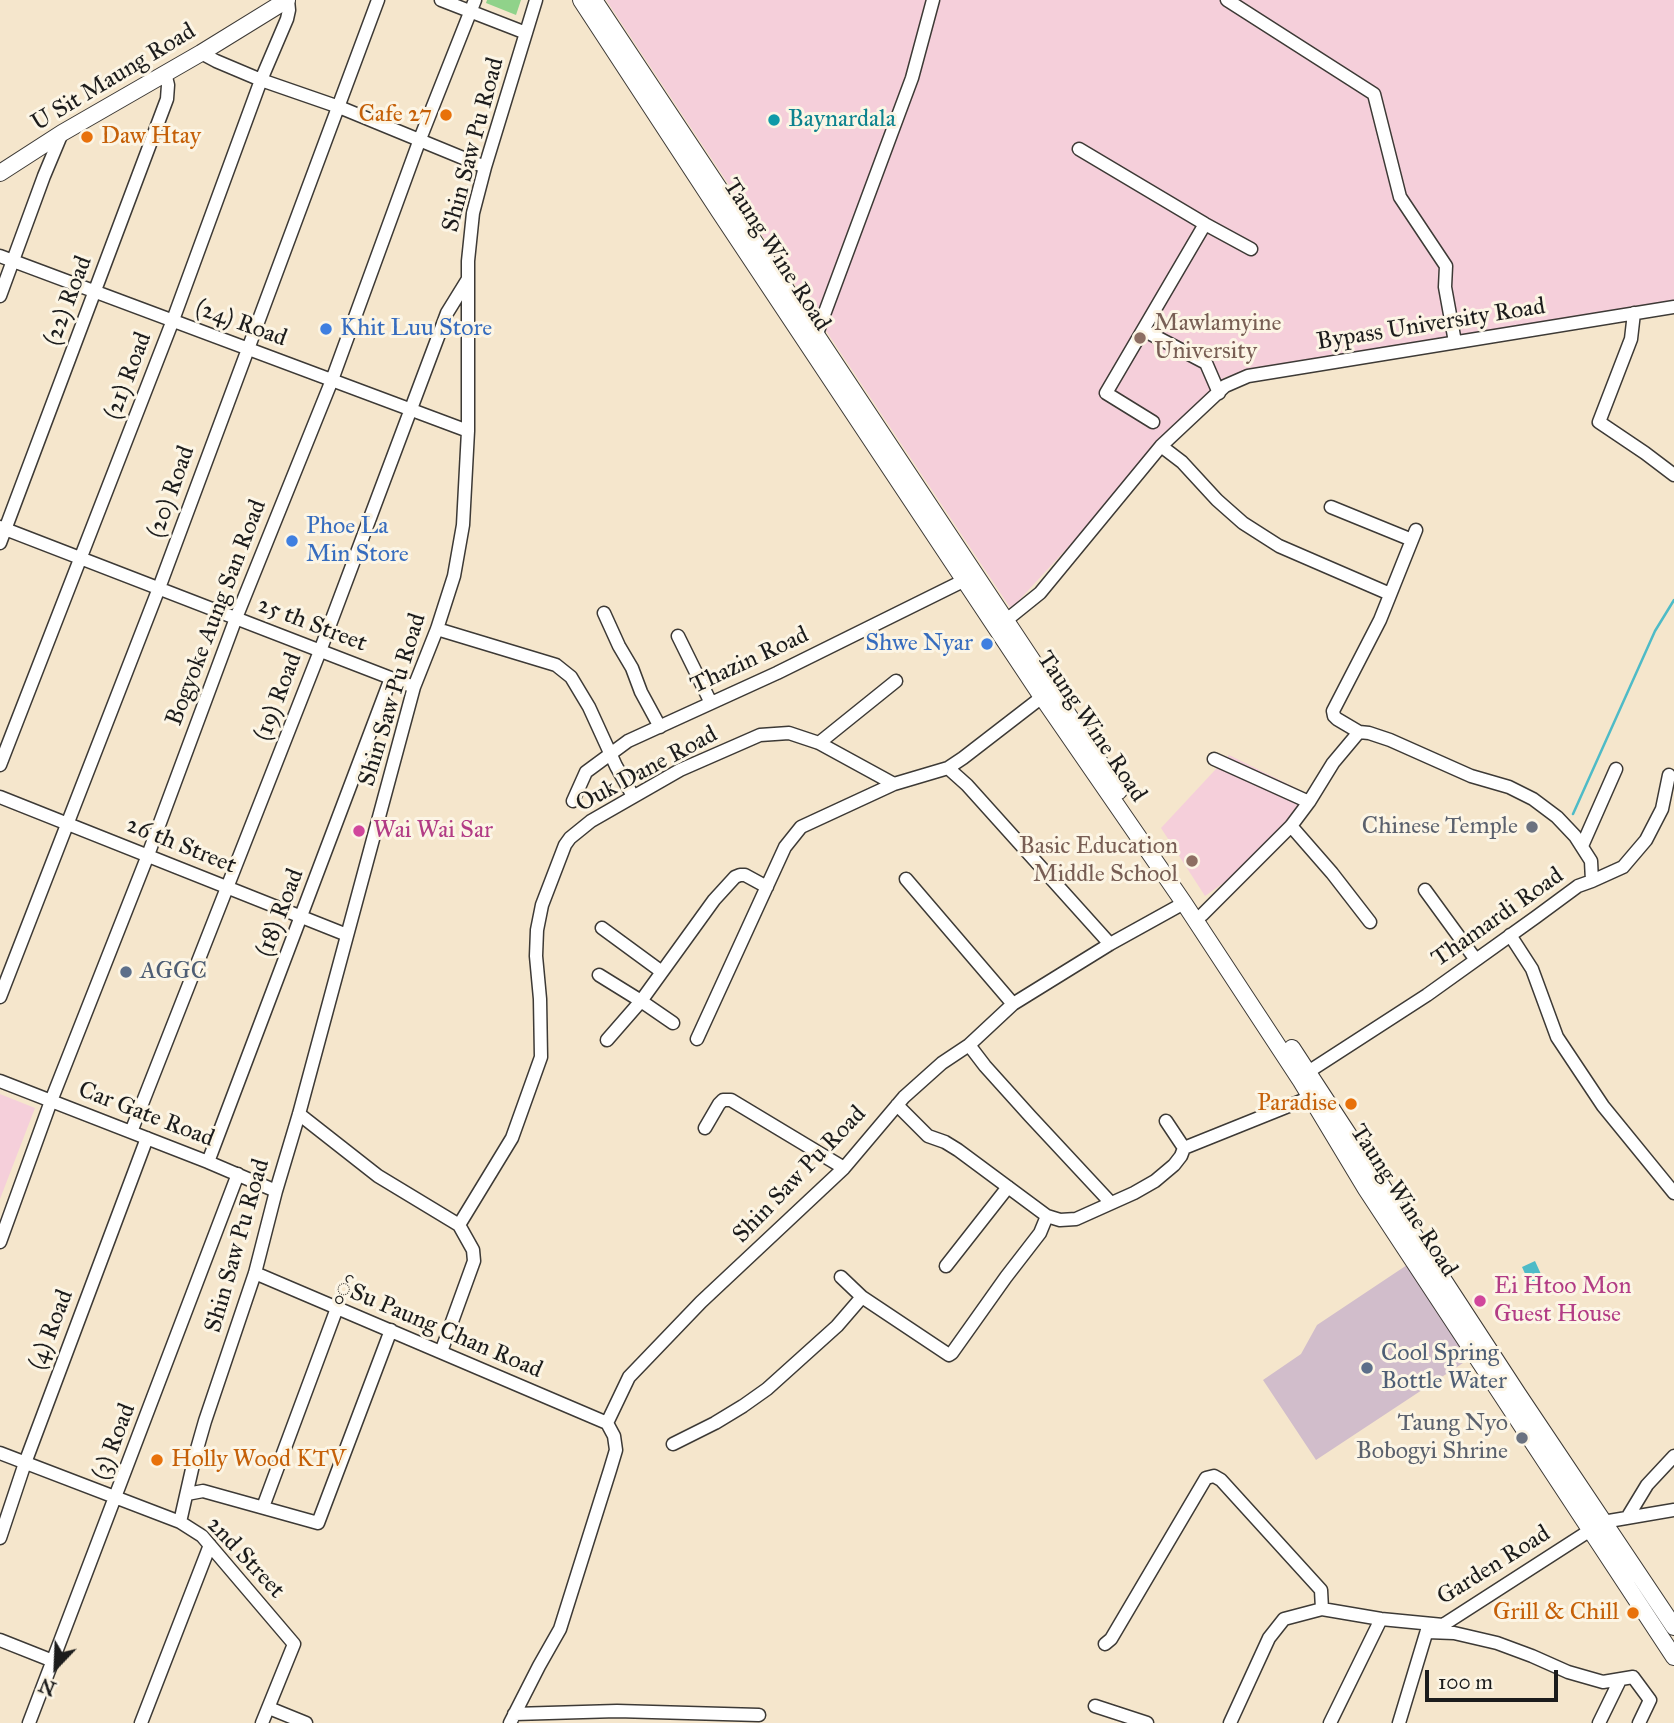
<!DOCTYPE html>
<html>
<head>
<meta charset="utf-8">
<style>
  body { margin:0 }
  #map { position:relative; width:1674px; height:1723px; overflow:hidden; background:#f5e6cc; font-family:"IM FELL Great Primer",serif }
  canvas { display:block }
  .north { position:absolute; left:21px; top:1632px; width:70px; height:70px; -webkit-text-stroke:5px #fcf5e5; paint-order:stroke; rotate:203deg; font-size:19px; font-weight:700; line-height:28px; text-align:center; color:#1c1c1c }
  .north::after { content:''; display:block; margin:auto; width:24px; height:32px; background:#1c1c1c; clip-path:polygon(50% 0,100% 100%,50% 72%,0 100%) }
  .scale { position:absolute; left:1425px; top:1670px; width:133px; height:32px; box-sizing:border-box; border:4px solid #1c1c1c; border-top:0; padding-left:9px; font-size:21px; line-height:24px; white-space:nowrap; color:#1c1c1c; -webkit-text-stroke:5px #fcf5e5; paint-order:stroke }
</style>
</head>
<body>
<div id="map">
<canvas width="1674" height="1723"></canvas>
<div class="north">N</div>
<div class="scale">100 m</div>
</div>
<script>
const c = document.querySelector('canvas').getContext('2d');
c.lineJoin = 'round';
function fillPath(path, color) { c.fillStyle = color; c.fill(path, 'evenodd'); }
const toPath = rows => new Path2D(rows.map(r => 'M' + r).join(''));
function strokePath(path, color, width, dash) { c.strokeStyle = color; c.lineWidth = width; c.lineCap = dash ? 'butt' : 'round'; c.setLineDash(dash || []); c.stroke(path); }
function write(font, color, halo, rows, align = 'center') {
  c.font = font + ' "IM FELL Great Primer",serif'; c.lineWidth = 6; c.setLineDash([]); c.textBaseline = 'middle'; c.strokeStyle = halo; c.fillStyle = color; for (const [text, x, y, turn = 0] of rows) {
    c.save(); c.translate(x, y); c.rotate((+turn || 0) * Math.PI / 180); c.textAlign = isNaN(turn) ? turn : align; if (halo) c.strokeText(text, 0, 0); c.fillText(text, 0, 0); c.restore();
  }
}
fillPath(toPath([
  [606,0,1674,0,1674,300,1225,377,1011,609],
  [1229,755,1308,794,1286,823,1249,865,1205,896,1161,828],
  [0,1094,35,1108,0,1199]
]), '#f5cfda');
fillPath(toPath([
  [1410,1263,1472,1357,1316,1460,1263,1380,1301,1354,1317,1325]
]), '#d1bdcb');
fillPath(toPath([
  [487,0,521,0,516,15,486,3]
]), '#90d28a');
fillPath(toPath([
  [1535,1261,1545,1283,1532,1289,1522,1267]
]), '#4ebbc7');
strokePath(toPath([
  [1573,814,1655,631,1674,600]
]), '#4ebbc7', 2.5);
const minor = toPath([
  [441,0,526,33],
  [1227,0,1374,94,1400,197,1446,266,1445,287,1455,342],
  [201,53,216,61,261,80,339,107,485,167],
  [1079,149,1205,224,1251,249],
  [0,256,468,431],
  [0,296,44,176,62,133],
  [1634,313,1631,339,1599,422,1645,453,1674,475],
  [1143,330,1206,363,1219,393],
  [815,339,912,78,933,0],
  [1153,422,1106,393,1205,224],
  [1161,446,1182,462,1217,500,1243,523,1279,546,1390,594],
  [1331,507,1412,540],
  [0,527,414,687],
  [0,543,167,99,168,85,165,73],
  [604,613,619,646,632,668,641,692,660,727],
  [999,626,1040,593,1161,446,1225,386,1248,376,1674,307],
  [437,629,556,665,571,677,589,707,616,766,633,796],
  [678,636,711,703],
  [1359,732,1337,719,1334,716,1333,711,1380,620,1416,530],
  [819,743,896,681],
  [1214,759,1309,802],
  [0,765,173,320,261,80,287,19,289,10,288,0],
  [948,768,967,785,1110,944],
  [0,797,347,935],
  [573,801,586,772,628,741,777,673,965,580],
  [1291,826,1332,873,1370,922],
  [1582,846,1616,769],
  [906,879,1013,1004],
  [1592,881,1623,867,1646,840,1662,809,1669,775],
  [1425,890,1476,960],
  [1202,915,1291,826,1309,802,1333,763,1359,732,1369,733,1390,740,1471,776,1509,787,1533,799,1557,817,1575,836,1591,861,1592,881,1578,886,1536,917,1427,995,1308,1072,1303,1078],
  [602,928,662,972],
  [1510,935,1532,969,1557,1037,1603,1106,1674,1193],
  [599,975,641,1001,673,1023],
  [0,997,159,588,378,0],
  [697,1039,785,847,801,827,894,784,948,768,963,758,1042,697,1048,695],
  [607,1040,641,1001,714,900,735,877,740,875,745,875,767,887],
  [969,1045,985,1066,1030,1116,1111,1203],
  [0,1081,208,1162,276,1191],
  [897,1105,928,1136,945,1142,958,1150,1047,1216,1060,1220,1076,1219,1134,1193,1155,1181,1174,1165,1181,1156,1184,1148,1166,1121],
  [299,1114,378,1176,459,1225,473,1250,474,1261,441,1352],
  [705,1128,719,1104,723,1100,731,1100,844,1168],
  [131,1132,320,651,447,313,468,279],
  [1184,1148,1311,1097],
  [208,1162,391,678],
  [459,1225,512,1138,541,1057,540,999,536,956,537,930,542,905,565,845,570,838,591,821,680,770,760,735,789,733,819,743,894,784],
  [0,1242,51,1101,148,855,236,618,332,380,420,139,475,0],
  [946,1266,1008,1187],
  [255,1273,607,1423,614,1436,616,1450,610,1470,560,1629,539,1666,510,1723],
  [841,1277,862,1297,949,1355,952,1353,1006,1277,1040,1233,1047,1216],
  [607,1423,629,1377,701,1302,844,1168,904,1097,942,1063,969,1045,1013,1004,1110,944,1184,903],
  [673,1444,715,1423,743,1406,767,1389,837,1326,862,1297],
  [0,1453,180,1522,202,1536,294,1644,262,1723],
  [187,1494,203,1491,318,1523,391,1330],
  [263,1507,337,1308],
  [1627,1518,1647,1485,1674,1456],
  [180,1522,195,1456,205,1421,255,1273,276,1191,299,1114,414,687,437,629,454,576,463,525,468,431,468,261,473,213,485,167,536,0],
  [0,1538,25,1463,147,1138],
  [1427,1632,1454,1633,1497,1643,1532,1656,1568,1672,1603,1682,1633,1677,1650,1700,1639,1723],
  [0,1640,53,1661],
  [1105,1644,1111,1639,1206,1478,1214,1476,1221,1480,1321,1590,1322,1609],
  [1095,1706,1147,1723],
  [269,1708,306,1723],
  [514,1714,617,1711,759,1715],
  [29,1723,238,1174],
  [141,1723,210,1545],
  [1230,1723,1269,1638,1284,1619,1322,1609,1381,1619,1443,1625,1603,1522,1674,1510],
  [1330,1723,1381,1619],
  [1399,1723,1428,1627],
  [1599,1723,1620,1680]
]);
const major = toPath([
  [581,0,719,211,1042,697,1184,903,1301,1081,1366,1189,1674,1657],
  [594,0,1119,791],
  [0,173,62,133,201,53,287,0],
  [1292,1048,1518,1394,1674,1627]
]);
strokePath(minor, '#3d3a36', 15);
strokePath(major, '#3d3a36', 18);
strokePath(minor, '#fff', 12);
strokePath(major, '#fff', 16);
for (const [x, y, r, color] of [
  [446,115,7,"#e8710a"],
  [774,120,7,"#0f9aa8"],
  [87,137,7,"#e8710a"],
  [326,329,7,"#3f7fe0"],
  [1140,338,7,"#8d6e63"],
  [292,541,7,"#3f7fe0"],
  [987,644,7,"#3f7fe0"],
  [1532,827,7,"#6b7280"],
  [359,831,7,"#d1479c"],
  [1192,861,7,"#8d6e63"],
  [126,972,7,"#5c6f8a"],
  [1351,1104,7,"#e8710a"],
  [1480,1301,7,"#d1479c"],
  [1367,1368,7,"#5c6f8a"],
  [1522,1438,7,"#6b7280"],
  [157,1460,7,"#e8710a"],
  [1633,1613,7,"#e8710a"]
]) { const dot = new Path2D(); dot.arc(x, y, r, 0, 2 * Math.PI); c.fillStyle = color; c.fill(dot); strokePath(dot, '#fcf5e5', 2.5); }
write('24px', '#1c1c1c', '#fcf5e5', [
  ["U Sit Maung Road",114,78,-31],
  ["Shin Saw Pu Road",474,145,-75],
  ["Taung Wine Road",776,255,57],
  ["(22) Road",69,301,-69],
  ["(24) Road",241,324,20],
  ["Bypass University Road",1431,325,-9],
  ["(21) Road",129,376,-69],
  ["(20) Road",172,492,-70],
  ["Bogyoke Aung San Road",217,613,-69],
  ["25 th Street",312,625,21],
  ["Thazin Road",750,661,-25],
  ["(19) Road",279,697,-69],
  ["Shin Saw Pu Road",393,700,-73],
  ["Taung Wine Road",1091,727,56],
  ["Ouk Dane Road",647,770,-28],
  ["26 th Street",181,846,22],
  ["(18) Road",281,913,-69],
  ["Thamardi Road",1498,918,-35],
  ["Car Gate Road",146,1115,21],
  ["Shin Saw Pu Road",800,1175,-46],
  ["Taung Wine Road",1403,1201,57],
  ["Shin Saw Pu Road",238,1246,-74],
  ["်ွSu Paung Chan Road",439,1329,23],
  ["(4) Road",52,1330,-69],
  ["(3) Road",115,1442,-69],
  ["2nd Street",245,1558,47],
  ["Garden Road",1494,1566,-32]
]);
write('24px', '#c56008', '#fcf5e5', [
  ["Cafe 27",432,115],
  ["Daw Htay",101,137,"left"],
  ["Paradise",1337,1104],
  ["Holly Wood KTV",171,1460,"left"],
  ["Grill & Chill",1619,1613]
], 'right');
write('24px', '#0d838f', '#fcf5e5', [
  ["Baynardala",788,120]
], 'left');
write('24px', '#785e54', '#fcf5e5', [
  ["Mawlamyine",1154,324],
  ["University",1154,352],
  ["Basic Education",1178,847,"right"],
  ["Middle School",1178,875,"right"]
], 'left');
write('24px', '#366cbe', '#fcf5e5', [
  ["Khit Luu Store",340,329],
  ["Phoe La",306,527],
  ["Min Store",306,555],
  ["Shwe Nyar",973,644,"right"]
], 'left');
write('24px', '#5b616d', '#fcf5e5', [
  ["Chinese Temple",1518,827],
  ["Taung Nyo",1508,1424],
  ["Bobogyi Shrine",1508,1452]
], 'right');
write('24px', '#b23c85', '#fcf5e5', [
  ["Wai Wai Sar",373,831],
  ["Ei Htoo Mon",1494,1287],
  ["Guest House",1494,1315]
], 'left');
write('24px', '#4e5e75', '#fcf5e5', [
  ["AGGC",140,972],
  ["Cool Spring",1381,1354],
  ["Bottle Water",1381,1382]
], 'left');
</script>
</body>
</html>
